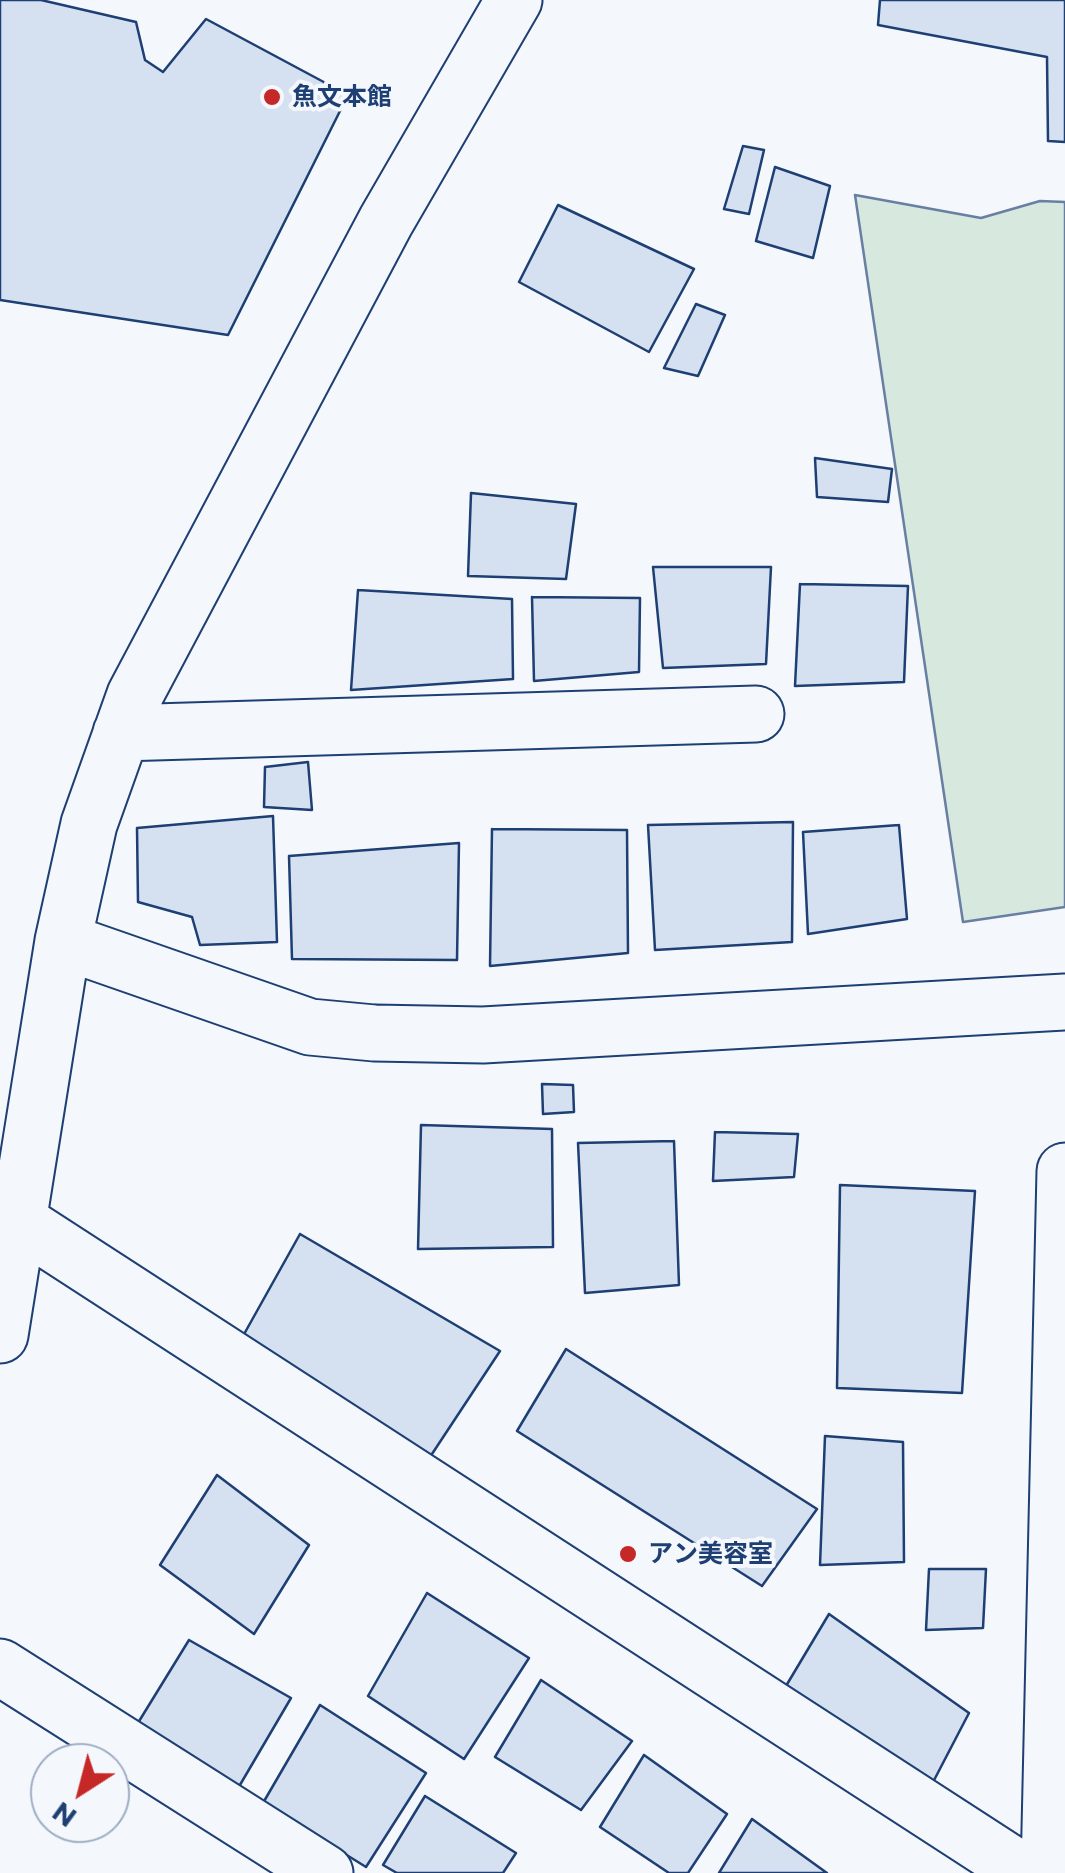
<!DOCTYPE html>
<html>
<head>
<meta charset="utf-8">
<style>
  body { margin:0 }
  #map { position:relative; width:1065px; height:1873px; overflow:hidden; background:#f4f7fb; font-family:Commissioner,sans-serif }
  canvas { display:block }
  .north { position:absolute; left:30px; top:1743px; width:100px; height:100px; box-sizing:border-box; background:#f4f7fb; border:2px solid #9eadc5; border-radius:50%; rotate:216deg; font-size:28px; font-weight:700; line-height:40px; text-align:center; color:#1d3f73 }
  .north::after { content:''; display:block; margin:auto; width:35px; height:45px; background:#c62828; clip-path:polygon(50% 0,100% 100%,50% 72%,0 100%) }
</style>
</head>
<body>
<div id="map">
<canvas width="1065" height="1873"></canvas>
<div class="north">N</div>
</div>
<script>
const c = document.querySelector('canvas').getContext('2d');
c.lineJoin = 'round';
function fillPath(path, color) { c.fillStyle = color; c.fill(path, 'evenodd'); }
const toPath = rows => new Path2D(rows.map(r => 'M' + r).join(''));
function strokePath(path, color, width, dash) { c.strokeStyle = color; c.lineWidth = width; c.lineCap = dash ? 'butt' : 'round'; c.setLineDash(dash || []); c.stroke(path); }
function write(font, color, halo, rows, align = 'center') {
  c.font = font + ' Commissioner,"Noto Sans JP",sans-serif'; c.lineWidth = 8; c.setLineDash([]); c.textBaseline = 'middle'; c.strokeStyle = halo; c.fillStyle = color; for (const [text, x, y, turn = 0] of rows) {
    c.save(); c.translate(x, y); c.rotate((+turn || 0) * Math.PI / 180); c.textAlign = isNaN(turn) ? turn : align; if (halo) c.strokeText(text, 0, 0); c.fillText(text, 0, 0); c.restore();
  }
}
const green = toPath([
  [855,195,981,218,1040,201,1065,202,1065,907,963,922,855,195]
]);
fillPath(green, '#d7e8df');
strokePath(green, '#687fa3', 2.5);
const building = toPath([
  [0,0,41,0,136,22,145,60,163,72,206,19,348,95,228,335,0,300,0,0],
  [880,0,1065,0,1065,142,1048,141,1047,57,878,25,880,0],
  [743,146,764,150,749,214,724,209,743,146],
  [775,167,830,186,813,258,756,241,775,167],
  [558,205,694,269,649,352,519,282,558,205],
  [696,304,725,315,698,376,664,368,696,304],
  [815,458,892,469,888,502,817,497,815,458],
  [471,493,576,504,566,579,468,576,471,493],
  [653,567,771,567,766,664,663,668,653,567],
  [800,584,908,586,904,682,795,686,800,584],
  [358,590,512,599,513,679,351,690,358,590],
  [532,597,640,598,639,672,534,681,532,597],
  [308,762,312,810,264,807,265,767,308,762],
  [273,816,277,942,200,945,192,917,138,902,137,828,273,816],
  [793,822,792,942,655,950,648,825,793,822],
  [899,825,907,919,808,934,803,832,899,825],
  [492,829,627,830,628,953,490,966,492,829],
  [459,843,457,960,292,959,289,856,459,843],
  [542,1084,573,1085,574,1112,543,1114,542,1084],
  [421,1125,552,1129,553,1247,418,1249,421,1125],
  [715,1132,798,1134,794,1177,713,1181,715,1132],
  [674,1141,679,1285,585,1293,578,1143,674,1141],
  [840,1185,975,1191,962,1393,837,1388,840,1185],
  [300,1234,500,1351,430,1457,243,1336,300,1234],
  [566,1349,817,1509,762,1586,517,1431,566,1349],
  [825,1436,903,1442,904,1562,820,1565,825,1436],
  [217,1475,309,1545,254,1634,160,1565,217,1475],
  [929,1569,986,1569,983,1628,926,1630,929,1569],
  [427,1593,529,1658,464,1759,368,1696,427,1593],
  [829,1614,969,1713,931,1786,780,1696,829,1614],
  [189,1640,291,1698,237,1790,133,1731,189,1640],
  [541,1680,632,1741,581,1810,495,1757,541,1680],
  [320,1705,426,1773,366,1867,263,1803,320,1705],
  [644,1755,727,1814,688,1873,669,1873,600,1827,644,1755],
  [425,1796,516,1853,503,1873,397,1873,383,1865,425,1796],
  [752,1819,827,1873,719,1873,752,1819]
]);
fillPath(building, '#d5e0f0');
strokePath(building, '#1d3f73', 2.5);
const minor = toPath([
  [121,733,756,714],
  [63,941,310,1027,374,1033,483,1035,1065,1002],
  [20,1222,1025,1873],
  [0,1335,63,941,89,824,135,695,386,221,514,0],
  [0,1667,325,1873],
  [1049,1873,1065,1171]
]);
strokePath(minor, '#1d3f73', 59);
strokePath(minor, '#f4f7fb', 55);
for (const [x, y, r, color] of [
  [272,97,10,"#c62828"],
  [628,1554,10,"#c62828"]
]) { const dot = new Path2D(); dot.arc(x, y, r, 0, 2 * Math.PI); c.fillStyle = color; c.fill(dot); strokePath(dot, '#f4f7fb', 4); }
write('bold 25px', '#1d3f73', '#f4f7fb', [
  ["魚文本館",292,97],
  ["アン美容室",648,1554]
], 'left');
</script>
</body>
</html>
